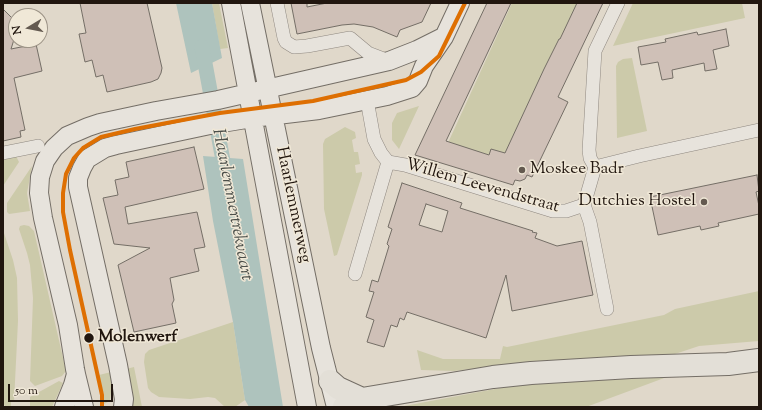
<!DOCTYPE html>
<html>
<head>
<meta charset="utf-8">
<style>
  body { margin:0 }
  #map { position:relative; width:762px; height:410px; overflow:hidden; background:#e0d8ca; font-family:"Sorts Mill Goudy",serif }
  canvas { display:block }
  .frame { position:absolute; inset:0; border:4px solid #21160f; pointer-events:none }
  .north { position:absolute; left:8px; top:8px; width:40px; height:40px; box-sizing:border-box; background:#f0e8d7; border:1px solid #9d9487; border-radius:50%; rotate:260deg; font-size:11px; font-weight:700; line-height:16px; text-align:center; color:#21160f }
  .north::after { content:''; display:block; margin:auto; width:14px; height:18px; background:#645a50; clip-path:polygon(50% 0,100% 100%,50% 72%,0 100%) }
  .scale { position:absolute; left:8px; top:384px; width:105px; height:18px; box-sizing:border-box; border:2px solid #21160f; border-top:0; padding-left:5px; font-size:12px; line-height:14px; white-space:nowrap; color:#21160f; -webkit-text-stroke:3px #f0e8d7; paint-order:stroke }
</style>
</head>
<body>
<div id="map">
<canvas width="762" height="410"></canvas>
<div class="frame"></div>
<div class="north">N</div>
<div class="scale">50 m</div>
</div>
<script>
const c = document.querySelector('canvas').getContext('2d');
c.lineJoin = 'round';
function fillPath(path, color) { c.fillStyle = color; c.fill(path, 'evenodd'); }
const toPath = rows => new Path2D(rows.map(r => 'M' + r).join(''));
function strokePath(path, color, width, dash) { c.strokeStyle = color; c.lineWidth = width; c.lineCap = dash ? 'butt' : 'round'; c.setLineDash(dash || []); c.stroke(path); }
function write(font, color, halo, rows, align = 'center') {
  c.font = font + ' "Sorts Mill Goudy",serif'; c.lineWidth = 3; c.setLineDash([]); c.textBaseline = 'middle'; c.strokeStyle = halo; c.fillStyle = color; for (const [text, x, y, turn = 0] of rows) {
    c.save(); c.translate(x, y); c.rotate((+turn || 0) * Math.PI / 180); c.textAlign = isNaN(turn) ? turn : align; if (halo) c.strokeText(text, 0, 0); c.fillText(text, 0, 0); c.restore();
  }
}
fillPath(toPath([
  [212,3,219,3,228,48,220,49],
  [512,3,587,3,513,160,447,145],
  [633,3,742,3,745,18,613,46],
  [632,58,647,131,617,138,616,66,618,62,623,59],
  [419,106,399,149,392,140,392,123,397,113],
  [345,127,355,132,356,138,352,140,354,152,358,152,360,164,355,165,356,173,362,172,362,175,337,255,334,256,324,209,323,144,325,139],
  [16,156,19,162,3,186,3,159],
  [32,166,27,193,30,211,9,214,7,212,7,203],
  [24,225,29,226,34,231,66,371,62,376,35,386,30,381,33,298,30,265,27,253,19,229,20,226],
  [3,230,13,260,17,278,18,321,14,402,11,402,11,407,5,407,3,401],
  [759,291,759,341,699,346,666,357,488,367,454,371,421,370,417,350,443,359,500,359,503,346,507,347,664,315,675,309],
  [233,322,245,400,235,407,225,407,215,398,208,397,190,399,159,397,151,392,148,388,144,362,145,354,149,350],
  [134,367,142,407,129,407,122,370],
  [111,372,112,382,110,401,104,404,104,396,99,375],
  [675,374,586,407,399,407,516,385],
  [59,381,63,383,52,407,30,407,30,397]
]), '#cccaaa');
fillPath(toPath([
  [176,3,212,3,222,58,191,73],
  [203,156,243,159,283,407,249,407,245,400,233,322,213,221]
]), '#aec3bd');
strokePath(toPath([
  [202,47,226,177]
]), '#aec3bd', 15);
const building = toPath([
  [80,3,147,3,162,68,161,73,158,79,151,82,107,92,103,75,96,77,92,60,85,62,79,34,86,33,80,3],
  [291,3,307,3,307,7,327,3,431,3,422,22,400,30,397,37,373,27,354,24,342,25,297,34,291,3],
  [487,3,511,3,446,141,489,155,491,149,505,153,544,69,559,39,560,39,577,3,603,3,558,97,568,102,532,177,527,175,525,179,520,181,515,180,513,185,415,155,487,3],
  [3,9,14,20,16,25,16,33,11,49,36,44,42,71,14,78,25,130,20,131,21,137,3,141,3,9],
  [726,29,729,46,713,50,717,69,705,71,704,63,672,70,673,78,662,80,658,62,641,65,638,47,666,42,665,39,697,32,698,35,726,29],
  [194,147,204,189,125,207,128,224,197,212,205,247,194,249,199,271,170,278,174,300,172,304,176,323,134,332,118,265,150,248,114,244,103,198,118,195,115,180,129,177,126,162,194,147],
  [757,175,759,191,756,192,759,206,759,214,718,223,719,226,701,230,700,226,658,235,650,197,757,175],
  [402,183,462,203,460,208,533,231,532,232,537,233,535,238,557,246,582,241,593,295,512,311,506,275,486,338,407,312,404,320,400,318,397,327,391,325,384,347,367,342,374,320,366,317,374,292,369,291,372,280,378,282,389,246,387,244,392,229,388,227,402,183],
  [426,204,448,211,442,232,419,225,426,204]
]);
fillPath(building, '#cfc0b7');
strokePath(building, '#746e66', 1);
const street = toPath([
  [277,3,284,38,286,42,294,47,307,46,350,38,368,53,389,61],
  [3,153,38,146],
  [388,162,405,165,553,211,566,211,584,205],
  [595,167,590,158,589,150,595,51,618,3],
  [595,167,639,156,759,130],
  [584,205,590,222,607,309],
  [584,205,595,167],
  [355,274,388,162,381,153,374,139,367,100]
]);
const secondary = toPath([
  [231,3,307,407],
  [250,3,321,348,336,407],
  [76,374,84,407],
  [64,407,73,385,76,374,75,369,68,325,43,218,39,193,40,177,45,161,54,148,67,136,88,127,100,123,156,111,218,100,389,61,417,50,441,38],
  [123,407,124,399,118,365,78,187,78,178,82,168,87,159,105,148,116,145,210,125,252,118,319,110,387,96,412,88,418,81,424,66,444,37,460,3]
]);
const highway = toPath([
  [330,381,338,388,362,399],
  [344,407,353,405,362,399,493,377,531,373,631,367,728,364,759,360]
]);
strokePath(street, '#8f8880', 14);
strokePath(secondary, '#746e66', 20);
strokePath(highway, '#746e66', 24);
strokePath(street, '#e7e3dc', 13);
strokePath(secondary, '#e7e3dc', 18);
strokePath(highway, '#e3dfd7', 22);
strokePath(toPath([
  [102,407,102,395,70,250,63,212,63,193,66,174,74,158,83,148,101,137,135,129,220,113,313,101,406,80,421,72,439,56,465,3]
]), '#de6f02', 4);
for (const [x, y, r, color] of [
  [522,170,4,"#645a50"],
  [704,202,4,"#645a50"],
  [89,338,5.5,"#21160f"]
]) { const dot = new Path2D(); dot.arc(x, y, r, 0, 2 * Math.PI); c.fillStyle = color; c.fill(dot); strokePath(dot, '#f0e8d7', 1.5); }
write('17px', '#21160f', '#f0e8d7', [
  ["Moskee Badr",530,170],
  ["Dutchies Hostel",696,202,"right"]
], 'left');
write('17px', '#21160f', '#f0e8d7', [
  ["Willem Leevendstraat",482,187,16],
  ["Haarlemmerweg",292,205,78]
]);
write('bold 17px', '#21160f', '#f0e8d7', [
  ["Molenwerf",98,338]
], 'left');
write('italic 18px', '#4b4f4a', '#f0e8d7', [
  ["Haarlemmertrekvaart",231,205,79]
]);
</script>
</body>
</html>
